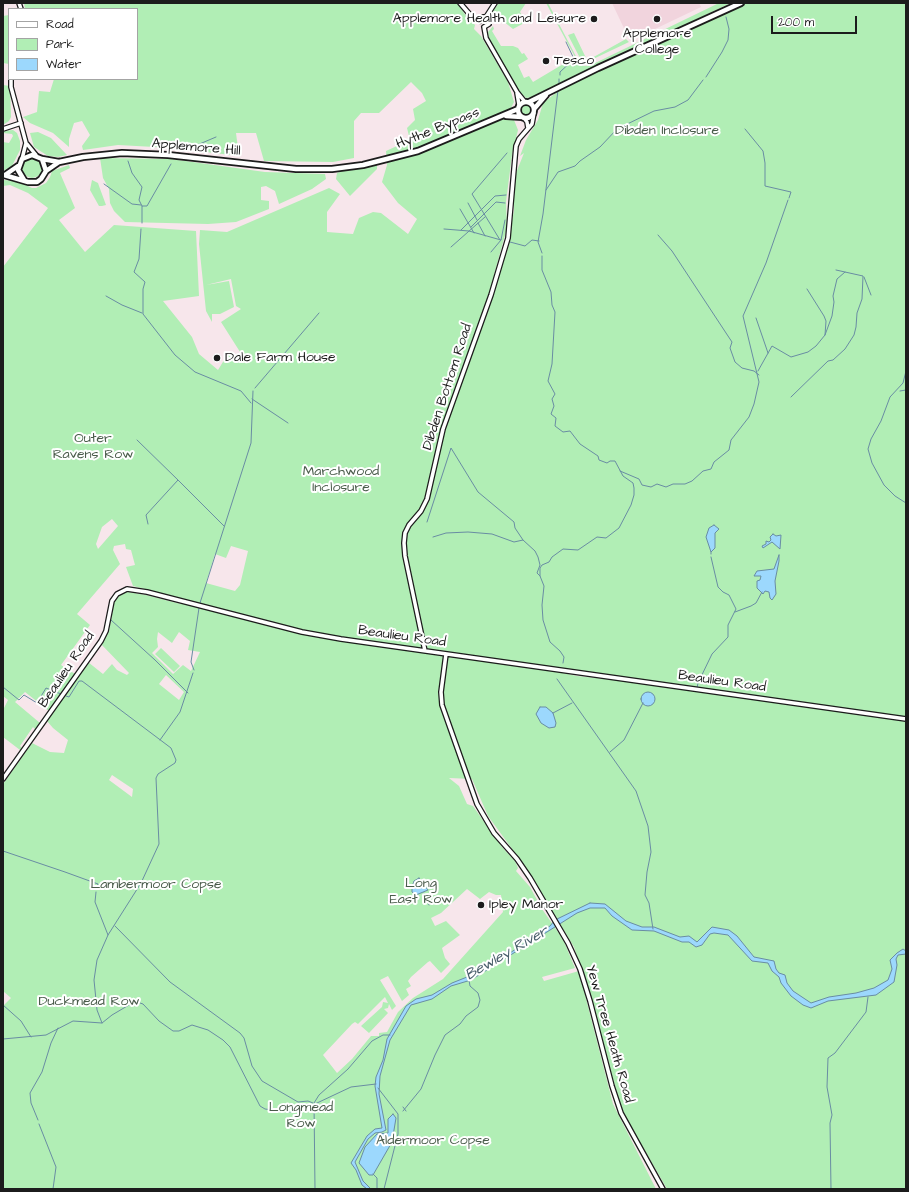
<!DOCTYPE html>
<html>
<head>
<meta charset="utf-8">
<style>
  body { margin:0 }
  #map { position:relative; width:909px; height:1192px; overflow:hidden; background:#f7e6eb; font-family:"Architects Daughter",sans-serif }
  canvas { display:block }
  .frame { position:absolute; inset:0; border:4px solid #1c1c1c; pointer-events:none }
  .legend { position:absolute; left:8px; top:8px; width:130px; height:72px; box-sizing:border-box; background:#fff; border:1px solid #a4a4a4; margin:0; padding:5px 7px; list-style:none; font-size:12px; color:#1c1c1c }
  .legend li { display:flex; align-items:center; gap:8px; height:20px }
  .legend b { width:20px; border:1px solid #a4a4a4 }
  .scale { position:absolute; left:771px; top:16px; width:86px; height:18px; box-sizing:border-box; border:2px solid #1c1c1c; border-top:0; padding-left:5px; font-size:12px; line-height:14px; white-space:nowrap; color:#1c1c1c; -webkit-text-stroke:3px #fff; paint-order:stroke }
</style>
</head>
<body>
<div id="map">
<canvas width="909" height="1192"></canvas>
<div class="frame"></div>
<ul class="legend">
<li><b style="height:5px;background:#fff"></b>Road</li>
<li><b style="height:11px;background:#b1eeb5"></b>Park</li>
<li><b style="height:11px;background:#9cd8fd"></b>Water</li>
</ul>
<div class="scale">200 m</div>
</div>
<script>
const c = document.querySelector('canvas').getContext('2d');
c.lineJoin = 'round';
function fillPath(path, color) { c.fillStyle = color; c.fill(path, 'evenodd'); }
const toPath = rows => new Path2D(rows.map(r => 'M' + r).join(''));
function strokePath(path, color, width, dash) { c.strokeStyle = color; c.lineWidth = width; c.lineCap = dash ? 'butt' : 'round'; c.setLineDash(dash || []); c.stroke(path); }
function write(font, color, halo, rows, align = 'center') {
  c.font = font + ' "Architects Daughter",sans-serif'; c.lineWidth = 4; c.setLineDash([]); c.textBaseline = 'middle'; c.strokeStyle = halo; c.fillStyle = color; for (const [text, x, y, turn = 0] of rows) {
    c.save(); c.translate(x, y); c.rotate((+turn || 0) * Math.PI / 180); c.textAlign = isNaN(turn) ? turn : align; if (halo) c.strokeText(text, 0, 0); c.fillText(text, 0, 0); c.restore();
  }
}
fillPath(toPath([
  [612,3,699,3,701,7,630,41]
]), '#f1d4dd');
fillPath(toPath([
  [24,3,459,3,464,13,475,25,474,29,481,36,508,82,514,102,510,110,518,130,512,155,506,202,507,228,494,275,497,276,508,248,507,244,514,211,514,178,524,153,520,156,526,140,538,120,543,103,557,92,618,61,747,3,906,3,906,718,522,664,526,668,545,669,577,676,635,682,906,720,906,1189,667,1189,622,1111,593,1007,574,947,523,864,488,816,472,779,449,778,459,786,467,804,473,806,502,847,515,861,518,868,516,871,530,887,542,909,563,939,575,968,542,977,544,981,579,971,613,1104,656,1189,3,1189,3,1006,11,998,3,991,3,784,32,743,50,752,64,753,68,740,53,728,47,721,88,662,103,674,112,664,117,670,127,675,129,673,100,643,109,631,114,603,120,594,128,592,146,595,181,604,183,601,224,613,232,617,234,612,133,586,126,567,135,565,131,550,126,549,125,544,114,546,113,550,120,564,77,614,90,625,61,665,75,674,49,711,25,692,15,702,40,723,35,729,33,727,20,746,22,748,20,750,3,737,3,710,8,700,3,696,3,267,48,208,28,193,10,185,3,186,3,180,17,181,32,188,36,188,46,183,50,177,52,171,69,165,70,168,60,173,75,208,59,220,85,252,114,225,196,231,199,296,163,301,192,337,199,354,218,370,229,352,235,359,242,355,221,322,241,309,236,306,231,279,206,285,229,281,234,307,220,314,212,314,212,322,206,311,199,244,200,230,227,232,329,188,340,194,327,212,327,232,353,234,359,218,373,212,381,213,408,234,417,219,398,203,382,182,387,165,386,151,410,140,407,128,415,120,413,109,426,101,422,93,411,82,379,113,361,113,354,121,354,158,333,162,264,161,256,133,236,133,239,156,173,148,118,145,83,150,82,146,90,135,82,121,74,123,69,139,69,147,53,133,30,123,23,117,37,112,39,91,50,92,54,79,137,79,137,9,25,9],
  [112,519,118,526,98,549,96,544,102,527],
  [231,546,248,551,240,585,235,591,206,583,215,554,226,558],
  [158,632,172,643,179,632,190,641,188,650,200,652,191,671,183,665,173,674,152,653,158,647,157,639],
  [166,675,184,692,179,700,159,684],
  [112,775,133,789,132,797,109,780],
  [467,889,480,899,489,892,496,895,501,895,503,912,443,979,413,998,398,1012,387,1032,379,1033,379,1036,371,1036,352,1059,337,1073,323,1055,352,1024,355,1022,358,1024,385,997,388,1003,383,1002,382,1007,361,1026,369,1033,388,1013,384,1009,388,1008,389,1004,392,1010,396,1006,380,980,388,976,402,1001,409,995,406,989,411,986,408,981,411,977,428,962,430,961,441,973,450,964,445,958,442,948,460,935,446,921,435,926,431,918,441,913],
  [499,3,526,3,520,12,526,22,513,29,503,21,493,18,491,13],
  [546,3,548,3,580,64,585,66,591,65,719,3,731,3,555,86,537,97,526,98,518,91,498,56,489,40,488,32,493,26,494,29,492,31,501,46,513,46,518,48,522,54,524,53,528,59,518,65,524,78,529,76,533,82,575,57],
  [9,15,9,64,3,63,3,16],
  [574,33,586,58,590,59,626,39,629,42,589,61,585,61,581,60,568,35],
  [3,85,10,86,11,117,9,121,3,125],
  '520 109a6 6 0 1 1 12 0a6 6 0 1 1-12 0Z',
  [13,130,17,133,20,141,20,150,12,166,3,171,3,142,9,143,13,136,12,134,3,133,3,131],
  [38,132,51,138,67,155,58,157,48,156,34,147,30,133],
  '22 168a10 10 0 1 1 20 0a10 10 0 1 1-20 0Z',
  [100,158,171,159,265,172,325,174,326,179,312,189,279,204,275,191,266,186,261,187,261,200,269,201,269,209,236,222,208,224,125,222,114,211,110,203,109,189,103,178],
  [377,164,377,169,350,196,336,179,337,173,342,171],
  [92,180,98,183,99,186,106,205,102,206,99,206,90,190],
  [161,648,180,666,174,672,155,654]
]), '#b1eeb5');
const water = toPath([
  [714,525,719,529,715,533,715,548,711,552,706,537,709,528,714,525],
  [773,534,776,536,781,535,780,549,772,542,763,548,762,546,766,544,766,541,769,542,771,540,770,537,773,534],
  [779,555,779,561,775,581,776,594,772,600,770,598,769,592,765,591,763,594,757,588,757,581,760,580,761,576,754,576,757,571,774,569,779,555],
  '641 699a7 7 0 1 1 14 0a7 7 0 1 1-14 0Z',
  [540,707,546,707,553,713,556,723,555,727,549,728,541,723,536,714,540,707],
  [419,878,428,890,416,895,412,892,412,887,414,881,419,878],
  [590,903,605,904,626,921,642,927,654,927,680,937,689,936,697,942,712,927,729,930,737,936,754,957,774,961,776,969,779,973,785,975,787,983,793,991,811,1003,829,997,856,993,874,988,888,980,892,969,890,960,897,953,903,949,906,951,906,954,898,955,896,959,897,965,894,982,876,995,828,1001,811,1008,803,1005,791,996,781,983,779,977,772,971,768,963,752,961,728,935,714,933,710,934,702,945,696,947,689,942,682,942,654,931,632,930,612,916,605,908,590,908,577,913,471,980,451,986,432,999,411,1005,390,1040,380,1076,379,1094,386,1130,382,1132,375,1133,368,1139,355,1162,363,1181,371,1189,367,1189,362,1185,356,1170,351,1163,367,1136,375,1129,382,1128,375,1086,376,1077,383,1060,387,1039,406,1006,416,999,432,995,452,983,472,975,504,957,550,926,555,920,590,903],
  [393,1114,396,1118,392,1142,373,1175,369,1175,359,1163,365,1147,377,1134,388,1133,388,1119,393,1114]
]);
fillPath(water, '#9cd8fd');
strokePath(water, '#698da3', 1);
strokePath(toPath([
  [560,75,560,72,574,59,566,42],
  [706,77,722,52,728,40,729,29,726,17],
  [559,85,559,79],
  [745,129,763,151,765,163,765,186,791,192,789,198],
  [183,151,216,137],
  [128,161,132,173,142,187,139,200,142,206],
  [104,184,132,204,141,205],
  [546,190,558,172,575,166,580,161,600,147,617,129,654,111,675,107,688,100,703,80],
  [468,203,477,220],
  [460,209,474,233],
  [142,223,142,206,147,206,171,164],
  [478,223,485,236],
  [471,227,496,202,505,203],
  [141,229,139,259,134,272,145,282,143,289,143,314,175,355,195,372,241,391,251,403],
  [444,229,469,231,501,240,505,220],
  [461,230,495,196,506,195],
  [658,235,672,251,728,336,732,342,730,348,735,362,742,368,754,371,759,375],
  [500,240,472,194,507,153],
  [510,242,525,246,532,240,539,241],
  [451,247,485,217],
  [491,252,501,240],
  [542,253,538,242,543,214,558,90],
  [542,256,542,270,551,292,552,305,555,312,552,364,548,381,555,394,552,399,554,406,551,414,556,418,555,426,563,432,570,431,580,444,598,456,599,460,607,463,610,461,615,461,623,476,633,483,634,488,634,495,631,505,619,528,606,538,597,537,578,550,563,549,552,557,549,562,542,565,540,568,540,576,544,586,542,605,543,620,550,642,560,651,564,657,563,663],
  [836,270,845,272],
  [864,277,871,295],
  [106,296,122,305,142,313],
  [756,318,768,353],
  [758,371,772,346,791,357,808,352,816,346,825,335,826,321,824,316,807,289],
  [906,371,903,383,890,397,881,421,871,439,868,449,872,463,884,485,895,496,906,503],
  [255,388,319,313],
  [900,391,906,390],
  [791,397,828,361,833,360,845,349,854,335,856,327,857,313,862,299,863,276,845,272,837,279,833,296,834,302,832,316,825,335],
  [252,399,288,423],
  [137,440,178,480],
  [620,471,639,479,642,485,651,487,657,484,666,487,673,484,685,484,692,481,703,471,711,469,714,462,729,450,731,440,749,417,754,404,759,382,743,316,766,263,788,200],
  [427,522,451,448,478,492,514,522,515,528,523,540,514,542,492,534,468,532,446,533,433,537],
  [148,524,146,515,178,480,224,526],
  [523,540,535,551,538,557,540,565,537,573,540,576],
  [711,552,711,554],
  [200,603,251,443,253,391],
  [735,612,751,606,756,603,762,592],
  [111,620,155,660,188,693],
  [194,670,191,662,199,608],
  [557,679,636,791,648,826,651,852,647,872,645,895,649,903,653,929],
  [3,687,19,700,24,695,37,703,46,688,61,694],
  [697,688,698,683,712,654,728,637,728,625,736,609,729,595,723,592,718,587,711,557],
  [66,696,69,697,79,681,82,681,171,748,176,760,175,763,158,774,156,778,159,844,141,883,108,935],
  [553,713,572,703],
  [160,740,180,712,193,673],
  [610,752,624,740,643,703],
  [3,851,65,872,98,884,97,887],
  [96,892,95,902,108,935,97,960,94,980,97,1010,102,1023],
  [424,893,429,905],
  [115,926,170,982,240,1033,244,1038,252,1066,262,1081,298,1102,308,1101,313,1103],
  [3,1005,21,1021,31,1037],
  [3,1039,46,1035,73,1021,102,1023,112,1015,134,1002,137,1002,143,1004,159,1021,173,1031,179,1031,192,1025,208,1030,223,1040,230,1047,260,1106,265,1109,289,1112,300,1111,351,1087,376,1084],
  [378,1088,398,1114,398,1134,384,1189],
  [403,1107,406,1111],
  [403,1111,421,1089,435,1055,445,1035,460,1024,466,1016,478,1007,480,1000,478,993,470,986,469,980],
  [38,1120,31,1103,30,1093,42,1072,51,1043,58,1028],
  [39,1124,56,1167,53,1189],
  [373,1174,377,1178,377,1189],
  [315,1189,314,1103,319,1095,348,1069,372,1041,383,1035,390,1035],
  [831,1189,830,1123,832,1115,827,1087,828,1058,835,1053,866,1012,868,997]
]), '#698da3', 1);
const tertiary = toPath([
  [19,3,21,9],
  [460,3,472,17,480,21],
  [486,17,495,3],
  [480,21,483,17,488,18,489,24,484,27],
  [484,27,486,38,517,92,525,102],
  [11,79,11,87,26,143,22,159],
  [517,93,519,105],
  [524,118,527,122,528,128],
  [3,129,21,123],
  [27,144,36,155],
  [425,651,405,556,404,543,405,533,409,525,421,511,427,499,443,429,491,295,508,238,516,146,519,139,532,124,534,113],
  [446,654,441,692,442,705,477,804,494,833,517,859,530,878,568,943,580,969,590,1001,612,1086,621,1113,663,1189],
  [3,779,101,641,106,631,112,601,117,594,127,589,147,592,302,632,341,639,906,719]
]);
const primary = toPath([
  '518 110a8 8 0 1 1 16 0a8 8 0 1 1-16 0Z',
  [529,102,598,68,741,3],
  [534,109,546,95],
  [506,116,522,117],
  [42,159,59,162,83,157,122,153,168,155,296,169,332,169,363,165,418,151,518,109],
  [46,171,59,162],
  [4,175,28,182,37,182,41,179,46,171,42,159,32,155,22,159,18,170,24,180],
  [5,175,18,166]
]);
strokePath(tertiary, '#1c1c1c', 6);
strokePath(primary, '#1c1c1c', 8);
strokePath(tertiary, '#fff', 3.5);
strokePath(primary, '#fff', 4.5);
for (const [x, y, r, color] of [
  [594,19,4,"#1c1c1c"],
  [657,19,4,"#1c1c1c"],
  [546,61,4,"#1c1c1c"],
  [217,358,4,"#1c1c1c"],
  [481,905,4,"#1c1c1c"]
]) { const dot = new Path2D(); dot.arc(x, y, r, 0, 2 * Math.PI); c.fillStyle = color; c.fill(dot); strokePath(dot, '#fff', 1.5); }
write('14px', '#1c1c1c', '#fff', [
  ["Applemore Health and Leisure",586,19,"right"],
  ["Applemore",657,34,"center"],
  ["College",657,50,"center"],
  ["Tesco",554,61],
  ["Dale Farm House",225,358],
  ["Ipley Manor",489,905]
], 'left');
write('14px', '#1c1c1c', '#fff', [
  ["Hythe Bypass",438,129,-22],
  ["Applemore Hill",196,148,5],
  ["Dibden Bottom Road",448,387,-72],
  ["Beaulieu Road",402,637,8],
  ["Beaulieu Road",67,670,-56],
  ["Beaulieu Road",722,682,8],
  ["Yew Tree Heath Road",609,1034,74]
]);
write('14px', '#495b4a', '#fff', [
  ["Dibden Inclosure",667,131],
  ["Outer",93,439],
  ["Ravens Row",93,455],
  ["Marchwood",341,472],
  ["Inclosure",341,488],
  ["Long",421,884],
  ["East Row",421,900],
  ["Lambermoor Copse",156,885],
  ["Duckmead Row",89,1002],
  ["Longmead",301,1108],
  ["Row",301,1124],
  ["Aldermoor Copse",433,1141]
]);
write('italic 15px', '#495e6b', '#fff', [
  ["Bewley River",507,954,-30]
]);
</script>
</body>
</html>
